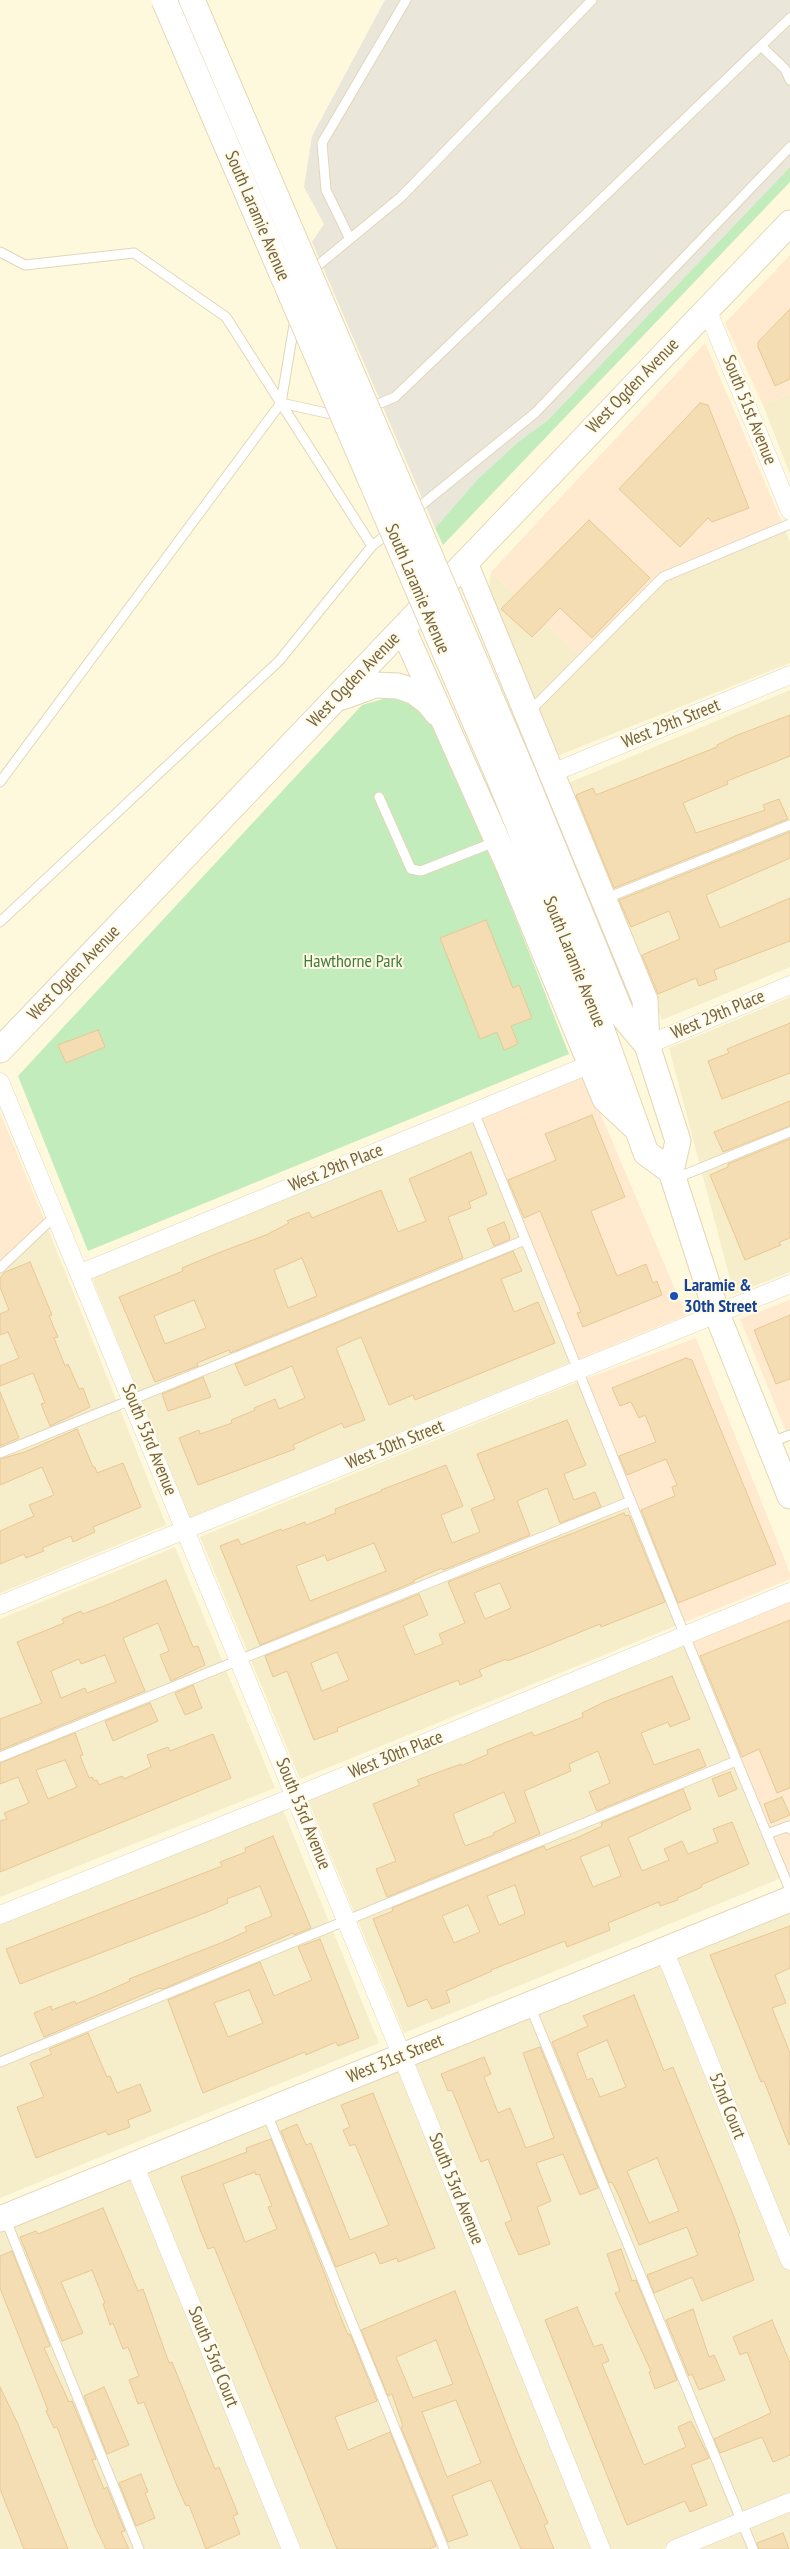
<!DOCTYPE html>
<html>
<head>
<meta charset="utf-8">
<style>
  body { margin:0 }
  canvas { display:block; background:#fef9dd }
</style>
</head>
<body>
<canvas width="790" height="2549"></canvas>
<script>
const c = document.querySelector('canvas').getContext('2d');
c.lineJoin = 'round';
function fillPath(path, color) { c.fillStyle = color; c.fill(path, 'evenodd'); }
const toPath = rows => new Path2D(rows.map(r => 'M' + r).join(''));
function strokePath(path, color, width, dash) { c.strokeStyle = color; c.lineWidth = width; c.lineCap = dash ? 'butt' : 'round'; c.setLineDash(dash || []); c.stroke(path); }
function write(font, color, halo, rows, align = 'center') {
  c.font = font + ' "PT Sans Narrow",sans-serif'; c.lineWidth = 4; c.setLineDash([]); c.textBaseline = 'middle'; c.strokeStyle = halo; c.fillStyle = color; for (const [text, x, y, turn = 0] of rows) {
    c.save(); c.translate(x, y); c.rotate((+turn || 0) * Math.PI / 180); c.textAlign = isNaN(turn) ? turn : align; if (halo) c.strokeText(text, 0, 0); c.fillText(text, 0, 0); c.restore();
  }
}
fillPath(toPath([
  [790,394,790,474,763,405],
  [784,527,790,542,790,663,557,756,488,597,491,572,583,658,663,577],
  [790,690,790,967,662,1020,566,784],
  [790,997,790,1272,734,1294,669,1048],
  [477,1120,574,1361,189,1518,92,1278],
  [46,1224,166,1525,0,1593,0,1268],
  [582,1380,680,1624,300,1779,200,1537],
  [175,1547,275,1788,0,1897,0,1619],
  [688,1644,784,1877,404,2033,308,1800],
  [283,1810,379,2043,0,2198,0,1925],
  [790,1904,790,2497,662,2549,0,2549,0,2223],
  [790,2507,790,2549,687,2549]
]), '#f6edcb');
fillPath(toPath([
  [790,255,790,394,763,405,725,323],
  [705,343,784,527,663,577,583,658,491,572],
  [584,1075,686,1315,574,1361,477,1120],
  [0,1112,46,1224,0,1268],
  [790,1300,790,1441,740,1319],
  [696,1338,790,1573,790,1579,680,1624,582,1380],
  [790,1602,790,1874,784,1877,688,1644]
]), '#ffead0');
fillPath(toPath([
  [385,0,790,0,790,167,548,420,517,443,478,479,435,528,312,242,324,224,304,187,312,136]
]), '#ebe6da');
fillPath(toPath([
  [790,167,790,182,443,545,435,528,478,479,517,443,548,420],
  [390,697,419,701,448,746,569,1054,88,1251,18,1076,362,705]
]), '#c3ecbc');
const building = toPath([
  [790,309,790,379,775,386,758,347,758,342,790,309],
  [700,403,708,405,749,508,712,522,708,518,680,547,619,489,700,403],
  [589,520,650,578,592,638,560,608,532,637,501,609,589,520],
  [790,715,790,756,727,781,728,784,683,803,696,833,765,810,763,805,779,799,788,819,614,888,576,795,593,788,596,795,717,747,717,745,735,736,790,715],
  [790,832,790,858,706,895,720,928,790,898,790,941,714,970,717,979,699,986,696,978,658,994,642,955,680,939,669,911,631,927,619,900,790,832],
  [486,920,513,988,519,985,532,1018,511,1026,518,1044,504,1050,497,1032,480,1039,440,938,486,920],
  [790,1023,790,1073,722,1099,708,1061,729,1053,727,1049,790,1023],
  [98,1030,105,1047,66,1063,58,1045,98,1030],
  [790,1101,790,1126,723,1152,714,1132,790,1101],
  [592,1115,625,1197,591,1211,617,1276,646,1264,653,1283,657,1281,662,1295,583,1327,577,1313,581,1312,540,1211,524,1218,508,1180,556,1160,545,1134,592,1115],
  [790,1139,790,1238,779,1242,781,1245,745,1260,710,1175,728,1167,728,1164,790,1139],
  [471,1152,487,1194,469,1202,471,1208,448,1217,463,1258,230,1353,229,1350,197,1363,198,1366,155,1382,119,1297,183,1271,182,1268,218,1253,266,1235,289,1223,287,1221,309,1212,312,1218,381,1190,398,1232,426,1221,409,1179,471,1152],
  [302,1258,317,1296,288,1308,274,1270,302,1258],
  [194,1300,206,1328,165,1344,154,1316,194,1300],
  [504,1222,510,1237,509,1240,494,1246,487,1229,504,1222],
  [513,1251,522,1271,501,1279,514,1312,538,1302,555,1343,415,1400,413,1395,389,1405,361,1337,336,1348,365,1420,344,1428,342,1423,293,1445,295,1449,198,1485,179,1438,199,1430,200,1434,232,1423,231,1420,255,1410,254,1408,275,1399,279,1409,305,1398,292,1366,245,1386,235,1364,513,1251],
  [30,1262,52,1315,49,1316,58,1337,54,1338,65,1366,68,1364,79,1389,83,1388,90,1407,50,1426,41,1404,45,1403,33,1373,0,1386,0,1366,19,1358,8,1332,0,1335,0,1314,9,1310,0,1287,0,1278,5,1272,30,1262],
  [790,1315,790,1379,776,1384,754,1330,790,1315],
  [686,1358,692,1360,776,1564,678,1603,641,1510,675,1496,672,1487,677,1485,666,1459,627,1475,619,1456,656,1442,645,1415,639,1418,631,1402,620,1406,612,1388,686,1358],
  [203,1377,211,1397,168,1411,162,1394,203,1377],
  [0,1392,19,1438,0,1446,0,1392],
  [567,1420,586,1465,564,1474,574,1500,595,1492,601,1507,560,1523,547,1488,517,1501,530,1535,443,1570,442,1568,414,1580,414,1582,260,1645,220,1546,238,1539,241,1545,281,1529,282,1531,305,1522,306,1525,336,1513,335,1509,382,1491,381,1490,446,1465,463,1506,441,1515,452,1543,480,1532,471,1509,495,1499,477,1454,567,1420],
  [374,1543,386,1571,310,1601,296,1566,325,1555,327,1561,374,1543],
  [77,1429,93,1467,95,1467,97,1473,123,1463,141,1507,93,1527,95,1532,73,1542,71,1536,42,1548,44,1551,26,1558,24,1554,0,1564,0,1531,34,1516,29,1505,54,1495,42,1467,0,1485,0,1459,25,1452,77,1429],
  [624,1513,625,1516,629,1515,665,1602,601,1627,600,1624,529,1653,507,1661,506,1659,479,1670,482,1676,460,1685,458,1680,337,1728,338,1731,314,1740,287,1671,273,1677,265,1656,419,1594,428,1615,403,1626,415,1655,443,1644,439,1634,465,1623,448,1582,624,1513],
  [500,1583,511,1608,485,1619,474,1593,500,1583],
  [337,1652,349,1680,322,1691,311,1663,337,1652],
  [166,1580,193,1647,198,1646,205,1665,171,1681,160,1655,169,1651,158,1623,123,1638,145,1691,0,1750,0,1719,42,1703,17,1642,64,1623,62,1619,81,1611,83,1614,109,1604,166,1580],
  [105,1655,116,1682,87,1693,85,1688,61,1698,51,1671,79,1659,81,1664,105,1655],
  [790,1620,790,1788,777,1793,759,1749,742,1757,700,1656,790,1620],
  [672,1676,690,1719,670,1727,668,1722,641,1733,654,1765,699,1749,706,1766,597,1811,589,1792,610,1783,598,1751,569,1764,571,1771,524,1791,540,1834,387,1897,376,1869,396,1861,373,1804,420,1785,417,1780,461,1764,461,1766,488,1754,487,1750,532,1732,534,1736,553,1729,583,1717,582,1713,604,1702,672,1676],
  [504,1792,516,1822,493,1833,494,1835,465,1846,453,1814,504,1792],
  [193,1685,202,1708,185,1715,175,1693,193,1685],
  [150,1703,158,1721,113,1741,105,1721,150,1703],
  [75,1733,83,1755,80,1756,89,1778,92,1777,94,1781,97,1780,99,1785,122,1776,124,1779,151,1767,147,1755,168,1747,170,1751,213,1734,231,1778,0,1872,0,1821,7,1819,4,1813,29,1803,18,1777,0,1784,0,1763,75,1733],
  [65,1760,77,1787,48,1799,36,1770,65,1760],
  [730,1772,737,1789,719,1797,712,1779,730,1772],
  [683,1789,691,1809,628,1838,642,1871,669,1860,664,1849,682,1841,688,1854,718,1842,713,1829,732,1822,749,1864,701,1885,702,1887,677,1898,678,1900,660,1906,659,1902,608,1923,610,1930,567,1947,565,1941,491,1970,492,1971,446,1991,450,2002,432,2009,427,1999,408,2007,373,1919,393,1911,392,1908,544,1846,546,1850,579,1837,602,1826,601,1823,683,1789],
  [609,1845,621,1876,593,1887,580,1857,609,1845],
  [515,1885,525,1914,499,1925,487,1896,515,1885],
  [468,1905,480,1932,454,1943,442,1916,468,1905],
  [782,1797,790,1815,771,1823,764,1804,782,1797],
  [273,1836,311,1928,294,1935,293,1933,163,1989,159,1988,44,2037,34,2013,51,2006,52,2010,75,2001,76,2004,105,1992,130,1981,129,1979,223,1942,247,1931,245,1927,272,1916,260,1886,227,1899,228,1903,210,1911,20,1984,6,1949,222,1866,220,1862,246,1852,245,1848,273,1836],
  [790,1926,790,1968,775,1975,786,2003,772,2008,790,2053,789,2145,764,2081,761,2082,710,1955,790,1926],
  [320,1939,359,2038,338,2046,336,2042,306,2055,305,2052,203,2093,168,2000,260,1962,274,1996,312,1980,298,1947,320,1939],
  [249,1990,263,2023,228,2037,214,2003,249,1990],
  [634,1995,664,2071,673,2067,731,2209,740,2233,738,2234,754,2280,702,2301,692,2277,654,2293,647,2275,698,2255,687,2227,639,2245,619,2196,612,2182,609,2183,552,2042,588,2026,583,2016,634,1995],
  [607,2040,626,2087,600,2097,592,2078,587,2080,577,2053,607,2040],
  [657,2158,679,2211,649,2223,627,2171,657,2158],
  [88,2033,107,2077,110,2076,117,2093,140,2084,151,2111,128,2120,130,2127,108,2135,106,2131,36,2158,17,2107,44,2097,30,2063,52,2054,49,2049,88,2033],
  [540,2047,598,2188,580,2195,563,2154,536,2163,551,2201,537,2207,550,2244,519,2255,505,2223,512,2220,488,2159,481,2162,452,2090,448,2091,441,2074,484,2057,491,2074,484,2077,498,2113,510,2108,526,2148,554,2138,523,2053,540,2047],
  [373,2093,435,2248,398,2262,397,2258,380,2264,375,2252,336,2267,281,2131,297,2124,306,2145,311,2143,350,2240,389,2225,355,2144,350,2146,343,2130,350,2127,341,2105,373,2093],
  [271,2139,324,2272,339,2313,348,2335,350,2334,377,2401,335,2417,336,2420,348,2450,390,2432,436,2546,429,2549,337,2549,214,2247,208,2249,201,2232,181,2177,247,2152,246,2148,271,2139],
  [255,2172,256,2175,259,2174,272,2206,268,2207,277,2229,245,2242,223,2184,255,2172],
  [103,2208,138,2291,143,2289,169,2363,172,2362,215,2469,219,2467,238,2514,233,2516,240,2534,206,2549,189,2505,186,2506,177,2486,144,2402,138,2404,129,2380,139,2376,128,2347,123,2349,113,2323,110,2325,103,2304,105,2303,92,2270,61,2282,83,2333,62,2341,20,2237,36,2231,38,2234,103,2208],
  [621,2249,632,2281,636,2280,677,2380,655,2389,649,2372,651,2371,615,2293,620,2291,607,2254,621,2249],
  [12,2251,50,2346,44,2348,69,2402,72,2401,96,2459,92,2460,104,2489,107,2487,125,2531,121,2532,129,2549,106,2549,95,2526,57,2427,54,2428,46,2411,48,2410,0,2288,0,2256,12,2251],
  [455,2291,515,2446,548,2523,544,2525,554,2549,521,2549,491,2480,452,2496,468,2535,448,2542,401,2427,403,2426,392,2394,388,2396,361,2330,455,2291],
  [436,2340,453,2384,413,2398,396,2357,436,2340],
  [456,2400,481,2463,447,2477,422,2412,456,2400],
  [577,2307,594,2347,602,2344,609,2361,602,2364,644,2465,686,2447,678,2427,691,2421,709,2458,691,2465,707,2505,690,2512,685,2501,627,2525,545,2320,577,2307],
  [693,2309,709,2357,714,2355,725,2380,699,2390,692,2374,689,2376,666,2320,693,2309],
  [772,2320,790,2363,790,2455,773,2462,762,2437,720,2453,714,2439,771,2413,747,2352,740,2355,733,2337,772,2320],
  [0,2387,17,2422,68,2549,24,2549,0,2489,0,2387],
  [104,2387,129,2445,107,2454,84,2396,104,2387],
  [141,2474,148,2492,145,2493,155,2518,136,2526,119,2483,141,2474],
  [783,2533,789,2549,759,2549,757,2543,783,2533]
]);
fillPath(building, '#f5ddb3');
strokePath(building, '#e9c892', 1);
const service = toPath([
  [762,47,785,69,790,80],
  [350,239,326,190,322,143,406,0],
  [0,252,25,265,134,253,226,317,372,546,279,661,0,922],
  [311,271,401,197,592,0],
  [281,403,340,416],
  [368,408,395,397,790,18],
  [414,511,535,413,790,147],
  [372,546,391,531],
  [529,712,663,577,790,524],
  [0,782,281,403,295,319],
  [379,797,411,869,421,871,497,841],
  [604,899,790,825],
  [474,1112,685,1636,790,1890],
  [674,1179,790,1132],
  [0,1268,56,1215],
  [769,1443,790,1435],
  [0,1453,525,1240],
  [0,1757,631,1501],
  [767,1834,789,1826,790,1829],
  [530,2006,753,2549],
  [0,2062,736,1761],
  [267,2114,444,2549],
  [5,2218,139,2549]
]);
const minor = toPath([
  [707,309,790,511],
  [552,773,790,675],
  [647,1045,790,985],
  [0,1082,402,2056,601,2549],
  [81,1273,591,1064],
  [0,1605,790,1284],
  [0,1915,296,1796,790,1592],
  [664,1950,790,2261],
  [134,2164,291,2549],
  [675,2549,790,2502]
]);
const secondary = toPath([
  [465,563,645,1000,647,1045],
  [403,629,510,869,605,1099,634,1126],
  [342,697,375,685,398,686,415,692,428,702,437,713],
  [523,773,622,1015,647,1045,678,1141,671,1171,717,1314,790,1496],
  [500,780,603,1033,646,1153,671,1171],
  [0,1050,790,223],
  [0,2219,790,1899]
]);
strokePath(service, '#e2d6b9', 11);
strokePath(minor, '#e2d6b9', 19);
strokePath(secondary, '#e5d6b4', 27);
strokePath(service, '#fff', 9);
strokePath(minor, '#fff', 18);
strokePath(secondary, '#fff', 25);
const secondaryBridge = toPath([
  [164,0,500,780],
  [192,0,523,773]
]);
strokePath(secondaryBridge, '#e5d6b4', 27, []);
strokePath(secondaryBridge, '#fff', 25);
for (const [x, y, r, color] of [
  [674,1296,5,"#1a4fb4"]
]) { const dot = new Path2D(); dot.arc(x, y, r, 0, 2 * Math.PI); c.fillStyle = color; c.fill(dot); strokePath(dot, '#fffbe5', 2); }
write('18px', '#756144', '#fffbe5', [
  ["South Laramie Avenue",257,216,67],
  ["West Ogden Avenue",633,386,-46],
  ["South 51st Avenue",749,410,68],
  ["South Laramie Avenue",417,589,67],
  ["West Ogden Avenue",354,680,-46],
  ["West 29th Street",671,724,-22],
  ["South Laramie Avenue",574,962,68],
  ["West Ogden Avenue",74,973,-46],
  ["West 29th Place",718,1015,-23],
  ["West 29th Place",336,1168,-22],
  ["South 53rd Avenue",149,1440,68],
  ["West 30th Street",395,1445,-22],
  ["West 30th Place",396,1755,-22],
  ["South 53rd Avenue",303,1814,68],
  ["West 31st Street",395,2059,-22],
  ["52nd Court",727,2106,68],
  ["South 53rd Avenue",456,2189,68],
  ["South 53rd Court",213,2357,68]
]);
write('18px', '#3f7c3b', '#fffbe5', [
  ["Hawthorne Park",353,962]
]);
write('bold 18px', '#164399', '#fffbe5', [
  ["Laramie &",684,1286],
  ["30th Street",684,1307]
], 'left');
</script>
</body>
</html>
